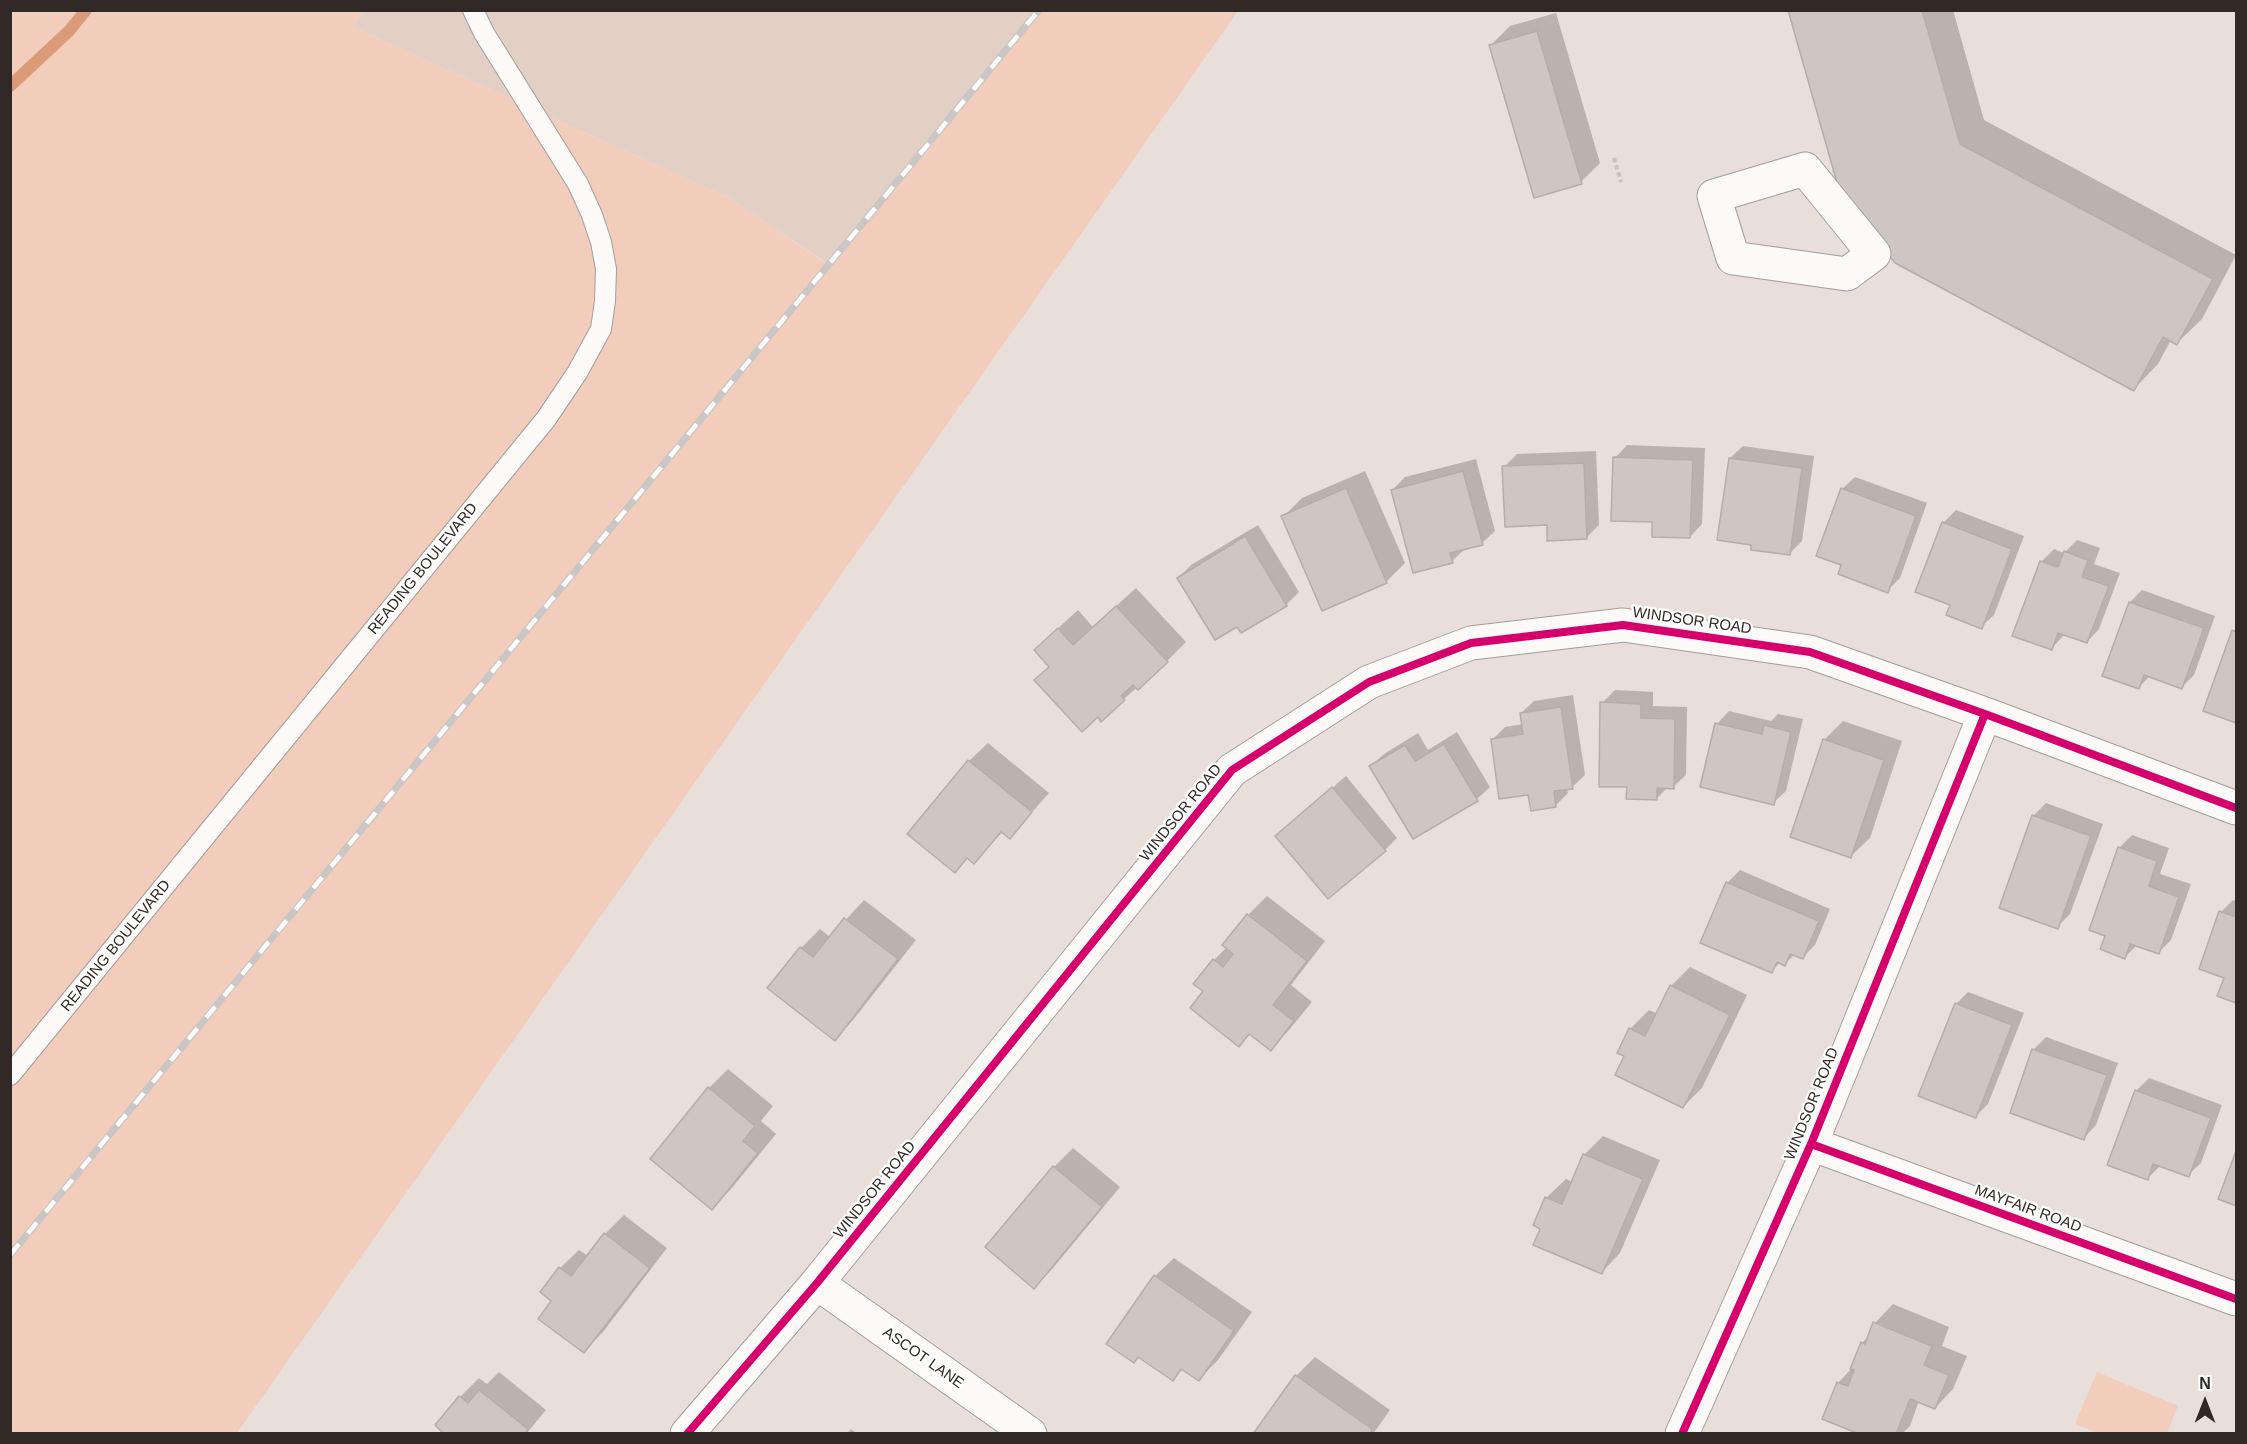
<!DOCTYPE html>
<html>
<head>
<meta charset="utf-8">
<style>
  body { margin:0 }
  #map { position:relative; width:2247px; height:1444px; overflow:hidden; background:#e9dfda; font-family:Arial,sans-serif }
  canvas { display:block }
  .frame { position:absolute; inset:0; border:12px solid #302926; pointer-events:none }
  .north { position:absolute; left:2175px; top:1372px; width:60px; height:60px; -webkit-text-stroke:4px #fff; paint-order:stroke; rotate:0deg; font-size:16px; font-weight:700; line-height:24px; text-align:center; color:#302926 }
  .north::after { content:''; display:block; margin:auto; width:21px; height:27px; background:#302926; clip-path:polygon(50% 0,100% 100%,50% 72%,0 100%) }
</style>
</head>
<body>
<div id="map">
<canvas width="2247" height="1444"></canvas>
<div class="frame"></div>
<div class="north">N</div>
</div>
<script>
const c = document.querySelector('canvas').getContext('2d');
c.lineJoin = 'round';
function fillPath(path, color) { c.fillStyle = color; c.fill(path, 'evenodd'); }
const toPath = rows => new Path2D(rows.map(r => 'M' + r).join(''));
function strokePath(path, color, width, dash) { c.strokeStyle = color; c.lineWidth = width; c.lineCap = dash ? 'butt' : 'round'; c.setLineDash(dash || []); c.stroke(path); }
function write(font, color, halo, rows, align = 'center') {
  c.font = font + ' Arial,sans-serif'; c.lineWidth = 4.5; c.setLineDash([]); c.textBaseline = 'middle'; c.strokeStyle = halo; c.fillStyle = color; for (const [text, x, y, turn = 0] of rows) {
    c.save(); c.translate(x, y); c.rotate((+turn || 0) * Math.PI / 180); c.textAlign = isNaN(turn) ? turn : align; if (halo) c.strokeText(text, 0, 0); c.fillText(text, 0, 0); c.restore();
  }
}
fillPath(toPath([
  [365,10,1038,11,831,266,729,198,353,27]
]), '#e2d0c7');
fillPath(toPath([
  [10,11,365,11,353,27,729,198,830,266,1038,11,1238,11,237,1433,11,1433],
  [2097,1372,2178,1406,2167,1433,2097,1433,2075,1424]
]), '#f3cdbb');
fillPath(toPath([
  [1790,10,1953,10,1984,120,2236,255,2202,319,2177,343,2171,340,2158,364,2134,389],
  [1556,13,1600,163,1581,182,1491,45,1510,26],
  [1627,445,1705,448,1702,524,1690,537,1654,521,1615,458],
  [1743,446,1814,456,1802,541,1789,554,1730,458],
  [1596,451,1599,525,1586,538,1548,524,1504,467,1517,454],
  [1476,459,1495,531,1482,543,1465,549,1452,561,1392,490,1405,477],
  [1365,471,1405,563,1386,582,1283,517,1302,498],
  [1855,477,1927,503,1900,578,1887,591,1843,564,1842,489],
  [1956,510,2024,536,1994,615,1981,627,1943,523],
  [1258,525,1299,592,1286,605,1237,625,1178,578,1191,565],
  [2077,540,2100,548,2094,564,2120,573,2099,629,2087,642,2065,634,2051,649,2041,562,2054,549,2064,553],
  [1136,588,1186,642,1167,661,1124,699,1050,666,1054,632,1078,610,1093,627],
  [2142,590,2215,616,2194,675,2182,687,2150,676,2139,687,2130,602],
  [2236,628,2236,721,2205,710,2234,631],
  [1615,690,1653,692,1653,706,1687,707,1686,775,1673,787,1668,787,1657,798,1628,786,1602,703],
  [1573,695,1585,775,1572,787,1567,788,1568,793,1555,806,1530,793,1492,740,1505,727,1523,724,1521,713,1534,701],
  [1729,711,1771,721,1778,714,1803,719,1786,791,1773,803,1717,724],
  [1843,721,1902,741,1870,838,1851,856,1824,740],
  [1457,732,1490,787,1477,799,1413,837,1371,766,1384,754,1418,733,1428,750],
  [988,743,1049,793,1010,837,1002,832,974,862,969,857,955,871,969,761],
  [1346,776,1397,838,1385,850,1277,836],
  [2046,803,2103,824,2070,914,2057,927,2033,816],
  [2132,835,2169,848,2160,874,2191,884,2171,940,2158,953,2137,945,2125,957,2119,848],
  [1740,870,1830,909,1815,945,1802,958,1794,955,1785,964,1781,962,1771,971,1727,883],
  [1267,896,1325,941,1291,985,1312,1002,1289,1030,1271,1049,1251,1033,1239,1045,1214,960,1227,947,1225,945,1248,915],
  [864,900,916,940,853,1020,835,1039,801,948,820,929,830,937],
  [2233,900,2236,901,2236,1001,2219,995,2226,977,2221,912],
  [1690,967,1747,995,1702,1088,1683,1107,1626,1056,1619,1052,1630,1029,1649,1010,1658,1014,1671,986],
  [1968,992,2024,1013,1988,1104,1975,1117,1956,1004],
  [2046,1037,2118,1063,2096,1125,2084,1138,2033,1050],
  [728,1069,773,1106,761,1121,776,1134,731,1189,712,1208,709,1088],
  [2149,1078,2222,1105,2201,1163,2188,1175,2161,1165,2147,1179,2109,1164,2137,1090],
  [1603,1136,1660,1160,1620,1253,1602,1272,1535,1225,1547,1197,1566,1179,1573,1182,1584,1155],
  [1073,1148,1120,1187,1053,1268,1034,1287,1054,1167],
  [2236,1155,2236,1204,2220,1198],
  [624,1215,667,1248,603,1332,584,1351,553,1301,560,1268,579,1250,588,1256,605,1234],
  [1174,1258,1252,1312,1218,1360,1199,1379,1183,1369,1173,1379,1139,1356,1155,1276],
  [1893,1304,1949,1327,1942,1346,1967,1356,1953,1389,1935,1408,1919,1401,1910,1426,1902,1434,1863,1434,1838,1383,1852,1368,1862,1343,1870,1335,1875,1323],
  [1315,1357,1390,1410,1373,1434,1255,1434,1296,1376],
  [499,1372,546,1410,526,1434,445,1434,460,1397,479,1378,487,1384],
  [851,1429,857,1434,847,1434]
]), '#0003');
strokePath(toPath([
  [10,86,69,31,86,10]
]), '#db9b79', 12);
const building = toPath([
  [1788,10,1922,10,1960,144,2213,279,2177,345,2163,337,2134,391,1895,263,1839,190,1788,10],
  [1537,31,1582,184,1534,198,1489,45,1537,31],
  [1613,457,1693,460,1690,538,1652,537,1652,522,1611,521,1613,457],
  [1729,458,1802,468,1790,555,1751,550,1751,545,1717,540,1729,458],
  [1584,463,1587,539,1547,541,1547,525,1505,527,1502,466,1584,463],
  [1463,471,1483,545,1450,553,1453,563,1413,573,1391,490,1463,471],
  [1346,488,1387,583,1322,611,1281,516,1346,488],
  [1841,488,1916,516,1888,593,1838,574,1841,565,1816,556,1841,488],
  [1942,522,2012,549,1982,629,1946,615,1950,605,1915,592,1942,522],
  [1245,536,1287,606,1241,633,1237,627,1215,640,1177,578,1245,536],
  [2064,551,2088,560,2082,577,2109,586,2087,643,2058,633,2052,650,2012,636,2040,561,2058,567,2064,551],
  [2129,602,2204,628,2182,689,2144,675,2139,689,2102,676,2129,602],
  [1116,606,1168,662,1138,690,1133,685,1121,696,1125,700,1101,722,1098,717,1082,732,1034,680,1049,667,1034,650,1058,628,1073,645,1116,606],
  [2232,630,2236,632,2236,723,2203,711,2232,630],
  [1600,702,1641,704,1641,718,1675,719,1674,789,1657,788,1657,800,1626,799,1627,787,1599,787,1600,702],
  [1561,707,1573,789,1554,791,1556,807,1531,811,1528,795,1499,799,1491,739,1523,734,1520,713,1561,707],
  [1715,723,1762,734,1764,725,1791,732,1774,805,1700,787,1715,723],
  [1823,739,1884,760,1851,858,1790,837,1823,739],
  [1444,744,1478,801,1413,839,1369,766,1405,745,1415,761,1444,744],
  [968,760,1032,812,1010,839,1001,832,974,864,967,858,955,873,907,834,968,760],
  [1332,787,1386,851,1328,899,1275,836,1332,787],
  [2032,815,2091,836,2058,929,1999,908,2032,815],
  [2118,847,2157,861,2149,886,2179,897,2159,954,2130,944,2125,959,2100,949,2105,936,2089,930,2118,847],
  [1726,882,1819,921,1803,959,1790,954,1785,966,1777,962,1772,973,1700,943,1726,882],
  [2219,911,2236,917,2236,1003,2217,996,2224,978,2199,969,2219,911],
  [1247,914,1307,961,1273,1005,1294,1021,1271,1051,1249,1034,1239,1047,1190,1008,1203,991,1193,984,1213,959,1223,967,1233,954,1222,945,1247,914],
  [844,918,898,959,835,1041,767,988,800,947,813,957,844,918],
  [1670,985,1730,1015,1683,1108,1615,1075,1624,1056,1617,1053,1629,1028,1645,1036,1670,985],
  [1955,1003,2012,1025,1976,1118,1918,1096,1955,1003],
  [2032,1049,2107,1075,2084,1140,2010,1113,2032,1049],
  [708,1087,755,1126,743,1141,758,1153,712,1210,650,1159,708,1087],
  [2135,1090,2211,1118,2189,1177,2153,1164,2148,1180,2107,1165,2135,1090],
  [2236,1151,2236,1206,2218,1199,2236,1151],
  [1583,1154,1643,1179,1602,1274,1533,1245,1540,1229,1533,1225,1545,1197,1562,1204,1583,1154],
  [1053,1166,1102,1207,1034,1289,985,1247,1053,1166],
  [604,1233,650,1268,584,1353,538,1319,551,1301,540,1292,559,1267,571,1276,604,1233],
  [1154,1275,1234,1331,1199,1381,1181,1369,1173,1381,1138,1357,1134,1363,1106,1344,1154,1275],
  [1873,1322,1932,1346,1924,1365,1949,1375,1935,1409,1910,1399,1896,1434,1859,1434,1822,1419,1837,1382,1848,1386,1854,1370,1850,1369,1861,1342,1865,1344,1873,1322],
  [1295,1375,1372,1429,1370,1434,1253,1434,1295,1375],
  [479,1390,528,1429,525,1434,444,1434,435,1425,459,1396,468,1403,479,1390]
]);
fillPath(building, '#cec6c2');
strokePath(building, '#b4ada9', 1.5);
const lane = toPath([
  [10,1075,546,419,577,373,601,329,605,301,606,269,601,242,592,215,578,184,484,33,473,10]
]);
const street = toPath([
  [1805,169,1874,254,1847,274,1733,258,1714,196,1805,169],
  [1811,1144,2236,1299],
  [817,1283,1030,1434],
  [687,1434,817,1283,1232,770,1369,682,1471,643,1623,625,1810,652,1985,714,2236,808],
  [1682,1434,1811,1144,1985,714]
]);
strokePath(lane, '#a49d99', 22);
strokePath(street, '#a49d99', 35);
strokePath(toPath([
  [1614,158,1621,182]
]), '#c5c2c0', 4, [4.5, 3]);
strokePath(lane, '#fcfaf9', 20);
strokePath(street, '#fcfaf9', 33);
const rail = toPath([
  [10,1255,1039,10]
]);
strokePath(rail, '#c9c6c5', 7);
strokePath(rail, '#fff', 4.5, [14]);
strokePath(toPath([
  [1811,1144,2236,1299],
  [687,1434,817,1283,1232,770,1369,682,1471,643,1623,625,1810,652,1985,714,2236,808],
  [1682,1434,1811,1144,1985,714]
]), '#d6006c', 8);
write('15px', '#302926', '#fff', [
  ["READING BOULEVARD",423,569,-51],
  ["WINDSOR ROAD",1692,621,8],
  ["WINDSOR ROAD",1181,813,-51],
  ["READING BOULEVARD",116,946,-51],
  ["WINDSOR ROAD",1812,1104,-68],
  ["WINDSOR ROAD",875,1190,-51],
  ["MAYFAIR ROAD",2028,1209,20],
  ["ASCOT LANE",923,1358,35]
]);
</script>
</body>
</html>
